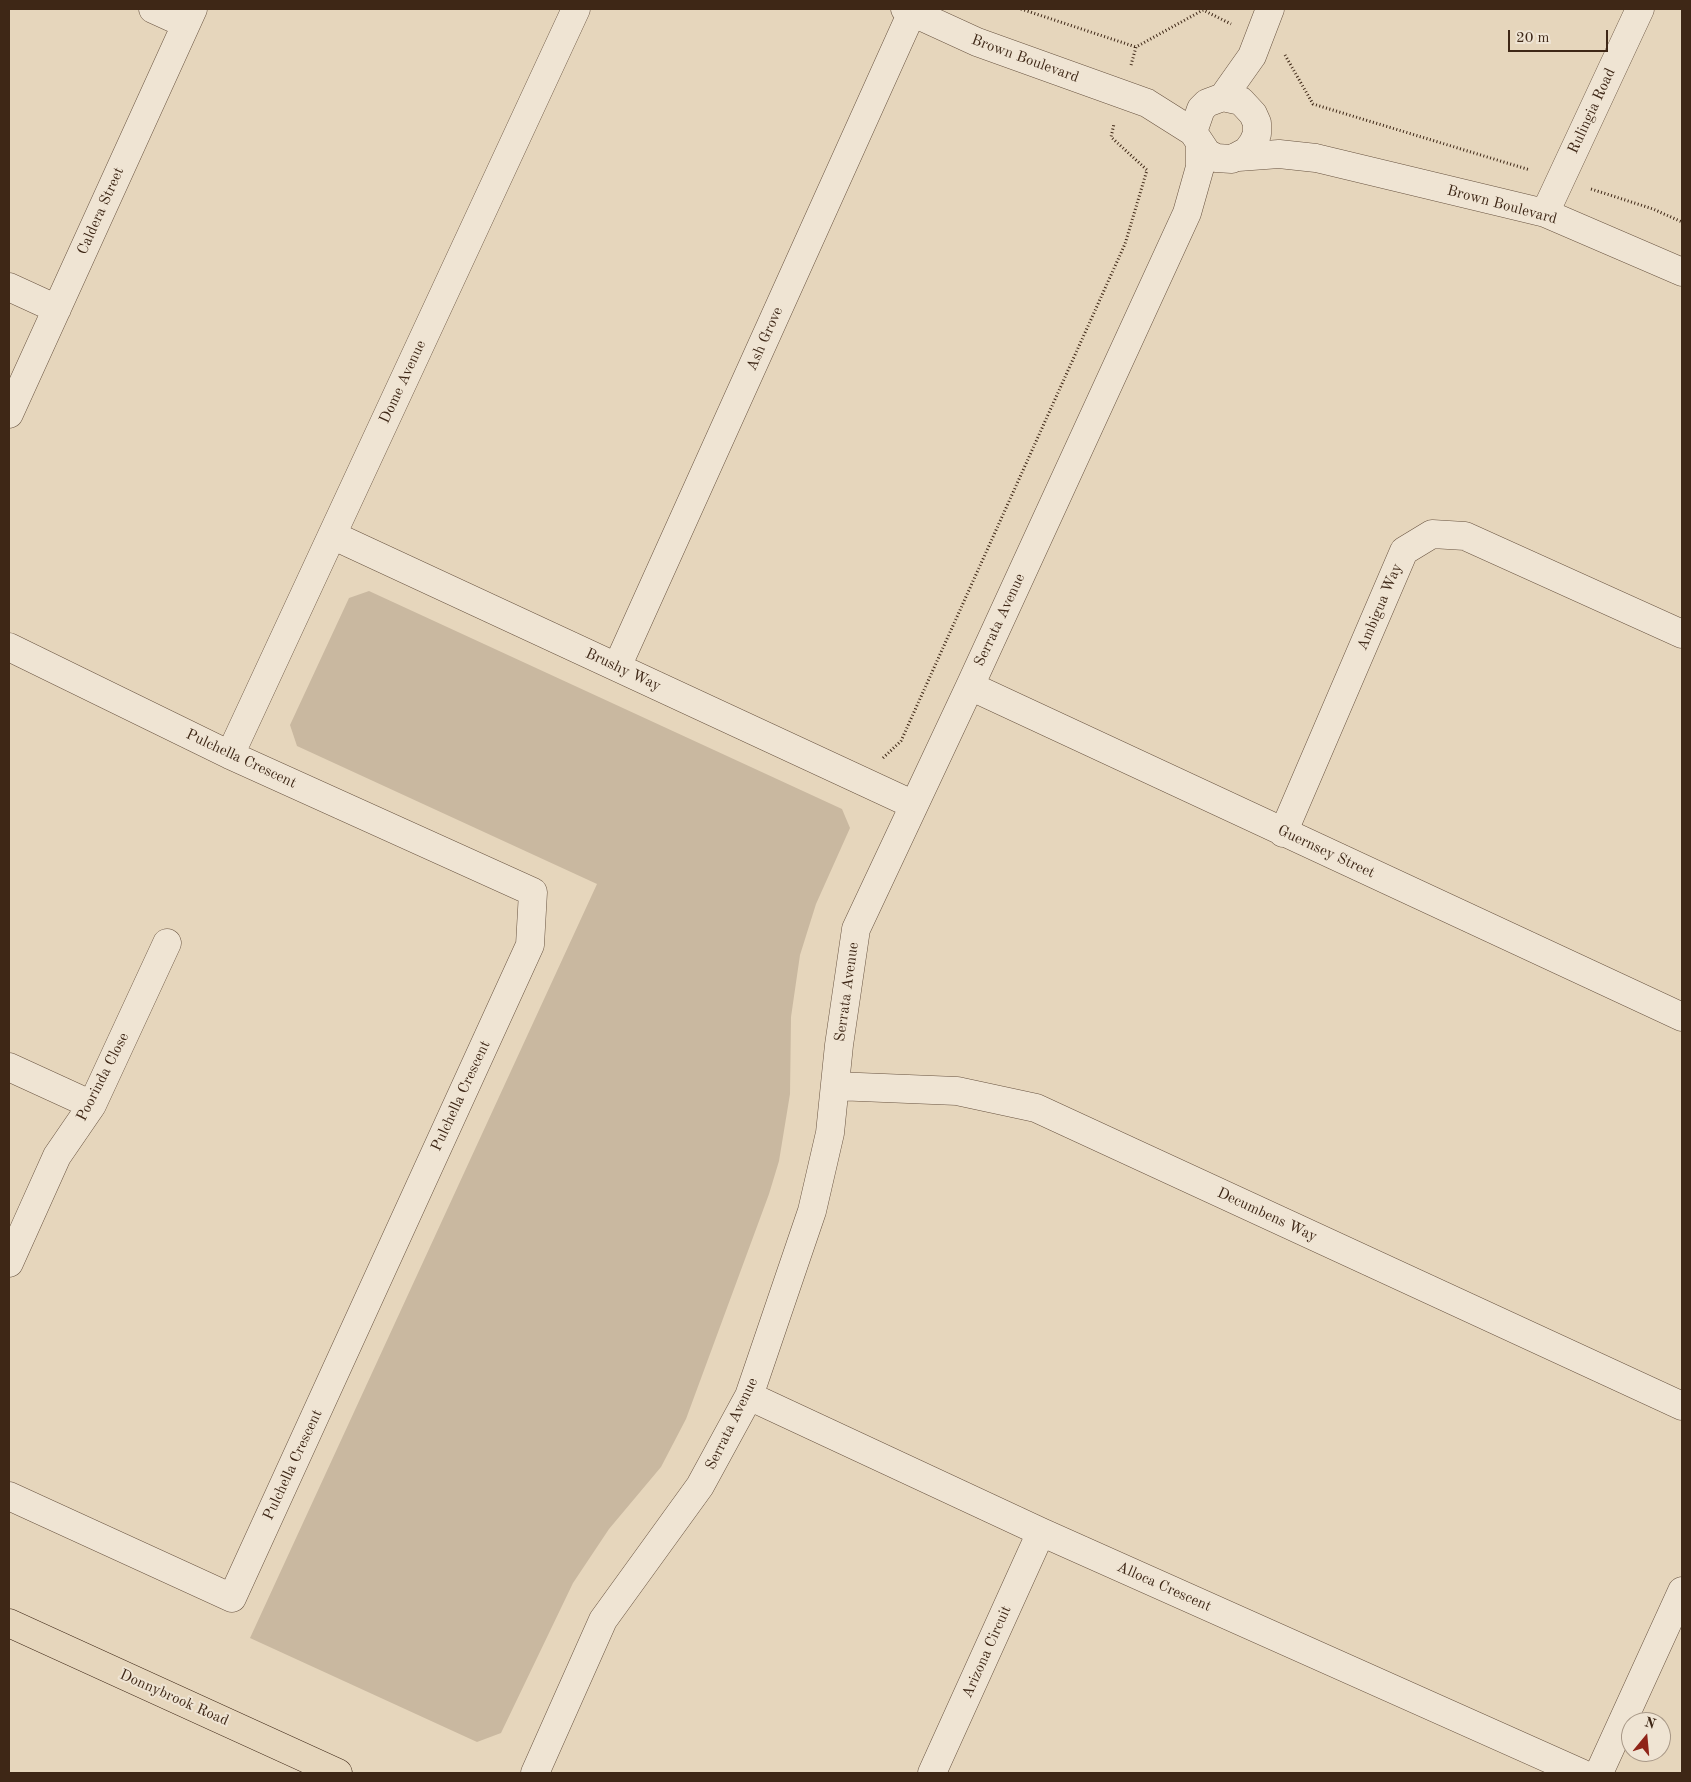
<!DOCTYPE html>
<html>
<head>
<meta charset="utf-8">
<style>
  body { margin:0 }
  #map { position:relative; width:1691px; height:1782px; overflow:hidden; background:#e6d6bc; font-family:"Old Standard TT",serif }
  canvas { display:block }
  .frame { position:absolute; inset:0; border:10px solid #3e2716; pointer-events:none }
  .north { position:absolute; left:1621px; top:1712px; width:50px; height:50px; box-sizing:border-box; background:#efe4d3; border:1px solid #a89887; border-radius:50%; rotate:17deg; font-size:14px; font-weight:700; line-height:20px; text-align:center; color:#3e2716 }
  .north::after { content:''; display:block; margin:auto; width:18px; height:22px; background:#8f2418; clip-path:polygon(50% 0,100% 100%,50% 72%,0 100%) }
  .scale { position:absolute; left:1508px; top:30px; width:100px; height:22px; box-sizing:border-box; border:2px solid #3e2716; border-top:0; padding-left:6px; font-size:15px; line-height:18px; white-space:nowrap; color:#3e2716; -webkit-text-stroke:4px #efe4d3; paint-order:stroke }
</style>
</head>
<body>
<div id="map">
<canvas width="1691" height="1782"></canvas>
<div class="frame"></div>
<div class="north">N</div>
<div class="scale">20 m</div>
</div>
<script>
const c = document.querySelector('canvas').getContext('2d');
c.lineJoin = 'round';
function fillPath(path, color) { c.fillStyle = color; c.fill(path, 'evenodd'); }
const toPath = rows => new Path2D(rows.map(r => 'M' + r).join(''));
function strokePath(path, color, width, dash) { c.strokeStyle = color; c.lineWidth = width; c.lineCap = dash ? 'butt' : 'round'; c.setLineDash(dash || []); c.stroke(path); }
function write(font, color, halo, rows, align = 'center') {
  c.font = font + ' "Old Standard TT",serif'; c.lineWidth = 4; c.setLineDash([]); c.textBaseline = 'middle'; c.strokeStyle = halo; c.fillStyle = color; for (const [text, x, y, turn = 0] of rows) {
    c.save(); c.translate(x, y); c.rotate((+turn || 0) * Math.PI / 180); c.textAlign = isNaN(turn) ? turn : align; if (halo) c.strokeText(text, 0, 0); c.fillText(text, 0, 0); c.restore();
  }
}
fillPath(toPath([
  [369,591,842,809,850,828,816,904,800,955,791,1017,790,1094,779,1161,769,1194,686,1419,661,1467,609,1529,573,1583,501,1733,477,1742,250,1638,597,884,297,746,290,725,349,598]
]), '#c9b8a0');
const minor = toPath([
  [153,9,186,24],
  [905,9,977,42,1147,103,1193,132],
  [1223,97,1241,101,1253,114,1257,123,1257,134,1253,143,1247,151,1232,159,1216,158,1207,153,1193,132,1201,109,1207,103,1223,97],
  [1223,97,1252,56,1270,9],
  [1238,157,1279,154,1316,158,1545,213,1682,272],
  [1545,213,1640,9],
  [9,287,57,309],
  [9,414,193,9],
  [332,535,914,805],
  [9,647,230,755,533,892,530,945,232,1598,9,1496],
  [617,667,912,12],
  [970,686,1682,1017],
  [230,755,576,9],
  [1283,833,1404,551,1432,534,1465,536,1682,634],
  [9,1067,92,1105],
  [835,1086,957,1091,1036,1108,1682,1406],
  [9,1263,57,1156,92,1105,167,943],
  [749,1396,1041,1532,1581,1773],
  [535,1773,603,1620,700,1486,749,1396,812,1211,830,1133,839,1045,856,929,970,686,1187,213,1200,167,1200,146],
  [932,1773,1041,1532],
  [1599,1773,1682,1591]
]);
const major = toPath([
  [9,1623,338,1773]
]);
strokePath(minor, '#685340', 29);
strokePath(major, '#3e2716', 29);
strokePath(toPath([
  [1021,9,1136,47],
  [1285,55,1313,104,1530,170],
  [1131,65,1136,47,1203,10,1231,24],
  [1591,189,1653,209,1682,222],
  [883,758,901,741,1125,244,1147,170,1111,137,1114,124]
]), '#3e2716', 3, [1, 2.5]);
strokePath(minor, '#efe4d3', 28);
strokePath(major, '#e6d6bc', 28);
write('15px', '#3e2716', '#efe4d3', [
  ["Brown Boulevard",1025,59,20],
  ["Rulingia Road",1592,111,-65],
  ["Brown Boulevard",1502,205,15],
  ["Caldera Street",101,211,-66],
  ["Ash Grove",765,339,-66],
  ["Dome Avenue",403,382,-65],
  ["Ambigua Way",1380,607,-67],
  ["Serrata Avenue",1000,620,-65],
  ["Brushy Way",623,670,25],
  ["Pulchella Crescent",241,759,25],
  ["Guernsey Street",1326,852,25],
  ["Serrata Avenue",847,992,-82],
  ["Poorinda Close",103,1077,-63],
  ["Pulchella Crescent",461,1096,-65],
  ["Decumbens Way",1267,1215,25],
  ["Serrata Avenue",732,1424,-64],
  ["Pulchella Crescent",293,1465,-65],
  ["Alloca Crescent",1164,1587,24],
  ["Arizona Circuit",987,1652,-66],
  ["Donnybrook Road",174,1698,24]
]);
</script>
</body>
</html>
